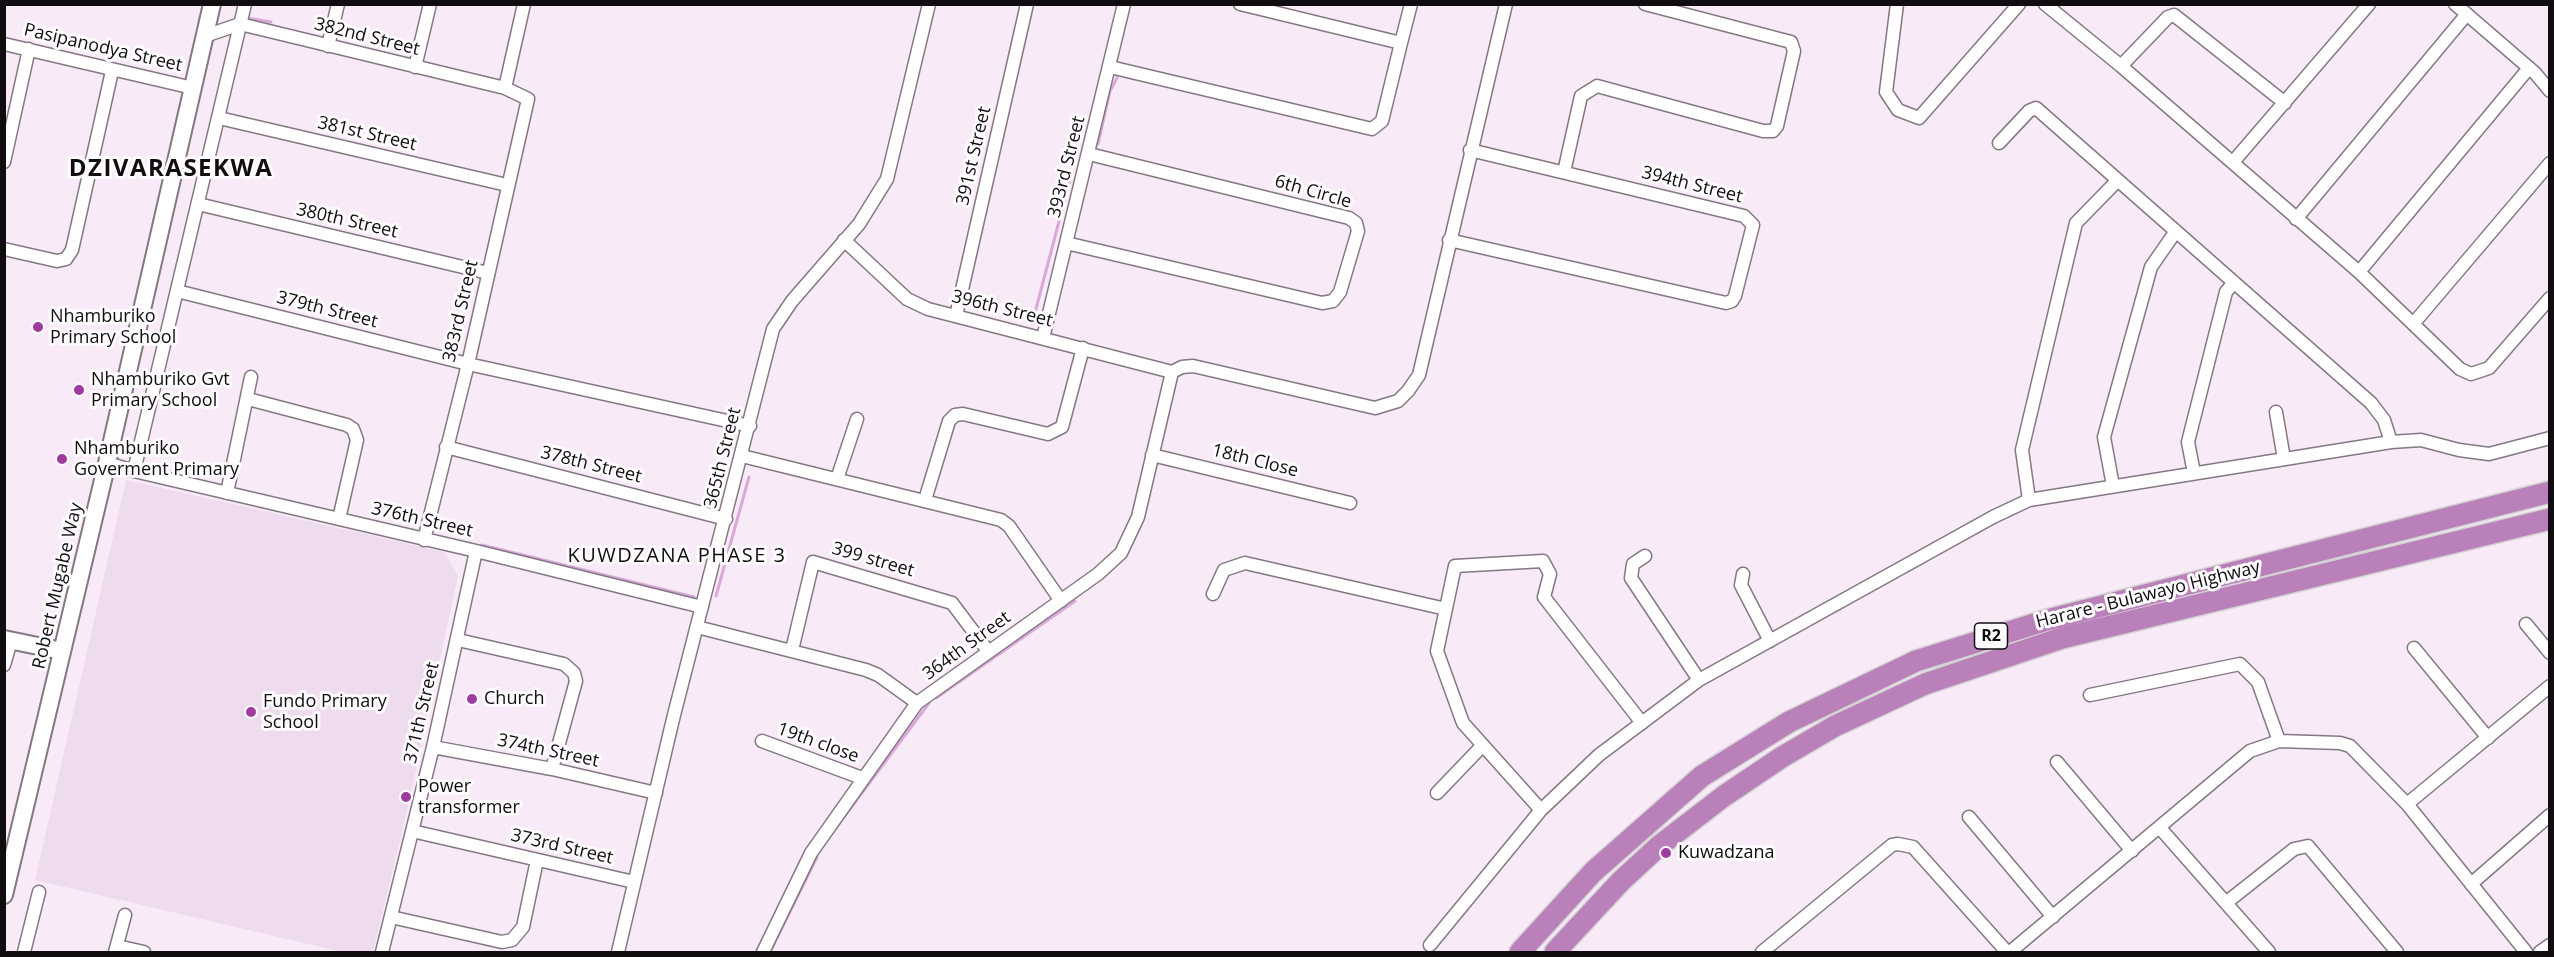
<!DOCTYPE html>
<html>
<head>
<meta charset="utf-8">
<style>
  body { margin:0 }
  #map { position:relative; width:2554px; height:957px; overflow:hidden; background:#f8eaf7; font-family:"Open Sans",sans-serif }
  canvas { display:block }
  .frame { position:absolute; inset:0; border:6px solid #100c10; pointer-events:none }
</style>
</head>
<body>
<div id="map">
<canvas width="2554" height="957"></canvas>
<div class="frame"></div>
</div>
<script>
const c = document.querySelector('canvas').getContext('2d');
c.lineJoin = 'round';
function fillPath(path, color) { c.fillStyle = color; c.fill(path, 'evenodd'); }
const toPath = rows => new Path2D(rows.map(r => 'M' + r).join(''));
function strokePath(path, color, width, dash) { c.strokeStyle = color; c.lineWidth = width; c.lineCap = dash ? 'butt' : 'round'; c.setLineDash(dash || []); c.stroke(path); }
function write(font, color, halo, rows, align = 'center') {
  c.font = font + ' "Open Sans",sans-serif'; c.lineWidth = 6; c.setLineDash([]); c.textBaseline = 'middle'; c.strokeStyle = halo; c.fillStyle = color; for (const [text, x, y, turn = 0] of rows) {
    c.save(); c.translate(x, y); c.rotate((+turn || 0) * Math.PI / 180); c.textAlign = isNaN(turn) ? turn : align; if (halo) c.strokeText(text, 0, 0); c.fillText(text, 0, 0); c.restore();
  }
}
fillPath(toPath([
  [126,480,444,552,458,576,411,793,404,791,402,801,409,802,373,952,342,952,35,880]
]), '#efdbee');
strokePath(toPath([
  [246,18,271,22],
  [1098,144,1110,91,1117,78],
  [1032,324,1072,172],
  [482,545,694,597],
  [716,596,749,477],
  [936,698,1075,601],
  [829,837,929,703],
  [770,952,817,857]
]), '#daa9d9', 3);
const street = toPath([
  [1240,4,1401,43,1411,4],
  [1897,4,1886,92,1898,110,1919,118,2019,4],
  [2045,4,2121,66,2359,272,2460,369,2471,374,2489,368,2550,298],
  [2455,4,2535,73,2550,91],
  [205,36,240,24,505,88,528,99,468,364,424,540],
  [4,44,193,88],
  [328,46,338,4],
  [2121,66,2168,17,2174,15,2285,103],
  [415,67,430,4],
  [1110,67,1372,129,1382,121,1401,43],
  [505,88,524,4],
  [219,118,507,185],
  [1999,143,2029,111,2036,108,2371,403,2384,420,2391,442],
  [4,162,29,49],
  [2233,162,2369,4],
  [1564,172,1581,96,1597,86,1763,131,1773,131,1777,126,1794,51,1791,42,1645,4],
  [198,204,488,273],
  [2296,219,2467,14],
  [844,240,907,299,928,309,1172,372],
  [1449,240,1726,303,1732,301,1735,296,1753,225,1744,216,1470,150],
  [1066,243,1322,303,1333,301,1340,292,1358,231,1356,223,1349,218,1089,154],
  [4,249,57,261,66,259,72,250,112,71],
  [2359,272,2529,68],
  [177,291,468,364,750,426],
  [956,316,1027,4],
  [2413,324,2550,163],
  [1043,338,1124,4],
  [1172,372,1182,367,1193,366,1375,408,1398,401,1408,391,1419,375,1506,4],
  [248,399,347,425,353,429,357,440,339,519],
  [2276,412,2284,459],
  [446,447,726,519],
  [1152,455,1350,503],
  [742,456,1001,520,1009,526,1061,601],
  [107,463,134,471,245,4],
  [134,471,476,551,702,607],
  [2194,473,2188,442,2226,292,2234,282],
  [837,479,857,419],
  [2113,486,2104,437,2151,267,2176,231],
  [227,493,251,377],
  [925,500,949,421,955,415,963,414,1048,434,1062,427,1083,348],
  [2029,500,2022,450,2076,223,2118,180],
  [1645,556,1633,564,1631,578,1699,680],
  [1743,574,1741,585,1770,641],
  [1213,594,1224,570,1245,563,1446,609],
  [2526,624,2550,653],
  [697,627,866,670,878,675,917,703],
  [458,640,564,664,574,673,576,681,552,769],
  [2414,648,2488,738],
  [792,650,813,562,952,603,988,651],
  [4,665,11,641],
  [2090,695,2240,664,2258,682,2279,741],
  [762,741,862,778],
  [433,747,552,769,656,793],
  [2057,762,2132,851],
  [1437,793,1483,745],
  [2407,804,2550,686],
  [1541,810,1463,723,1437,651,1455,566,1543,561,1550,574,1544,597,1642,723],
  [1969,817,2053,917],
  [2160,828,2269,952],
  [412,831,634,882],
  [2471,884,2550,815],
  [2227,902,2294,849,2308,846,2397,952],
  [391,917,502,942,512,940,523,927,537,860],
  [1430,945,1541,810,1599,755,1699,680,1993,517,2029,500,2391,442,2421,440,2459,450,2489,454,2550,438],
  [117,946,144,952],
  [24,952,39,892],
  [115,952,125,915],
  [382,952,433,747,476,551],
  [618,952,673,719,773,329,792,301,859,224,887,179,929,4],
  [763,952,811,853,917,703,1098,574,1121,553,1138,517,1172,372],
  [1762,952,1892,845,1898,844,1913,847,2007,952],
  [2010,952,2250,751,2279,741,2340,743,2350,746,2407,804,2526,952],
  [2540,952,2550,945]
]);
const secondary = toPath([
  [4,639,62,651],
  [4,895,107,463,212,4]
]);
const highway = toPath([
  [1520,952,1593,872,1702,776,1789,722,1916,661,2047,620,2550,492],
  [1555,952,1621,881,1659,846,1724,796,1782,757,1835,726,1925,684,2062,638,2550,519]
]);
strokePath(street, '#847883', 15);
strokePath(secondary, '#847883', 20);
strokePath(highway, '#d4d3d4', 24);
strokePath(street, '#fff', 12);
strokePath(secondary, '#fff', 16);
strokePath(highway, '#b980b9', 21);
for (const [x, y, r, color] of [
  [38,327,6,"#9e3ba1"],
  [79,390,6,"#9e3ba1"],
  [62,459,6,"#9e3ba1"],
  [472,699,6,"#9e3ba1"],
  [251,712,6,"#9e3ba1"],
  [406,797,6,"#9e3ba1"],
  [1666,853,6,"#9e3ba1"]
]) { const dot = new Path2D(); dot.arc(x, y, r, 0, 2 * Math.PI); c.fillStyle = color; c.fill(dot); strokePath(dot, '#fefbfe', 2); }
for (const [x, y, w] of [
  [1991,636,33]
]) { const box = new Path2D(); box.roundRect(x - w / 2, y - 13, w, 26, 4.5); c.fillStyle = '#fefbfe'; c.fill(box); strokePath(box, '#100c10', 1.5); }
write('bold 16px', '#100c10', null, [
  ["R2",1991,636]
]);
write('18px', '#100c10', '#fefbfe', [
  ["382nd Street",367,37,14],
  ["Pasipanodya Street",103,48,13],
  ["381st Street",367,134,13],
  ["391st Street",974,156,-77],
  ["393rd Street",1067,167,-76],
  ["394th Street",1692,185,14],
  ["6th Circle",1313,192,16],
  ["380th Street",347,221,13],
  ["396th Street",1002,309,14],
  ["379th Street",327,310,14],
  ["383rd Street",461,311,-77],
  ["365th Street",723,458,-76],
  ["18th Close",1255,461,14],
  ["378th Street",591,465,14],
  ["376th Street",422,520,13],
  ["399 street",873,560,16],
  ["Robert Mugabe Way",58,586,-77],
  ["Harare - Bulawayo Highway",2148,595,-14],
  ["364th Street",967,646,-36],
  ["371th Street",422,713,-77],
  ["19th close",818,743,20],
  ["374th Street",548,751,12],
  ["373rd Street",562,847,13]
]);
write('18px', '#100c10', '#fefbfe', [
  ["Nhamburiko",50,317],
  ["Primary School",50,338],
  ["Nhamburiko Gvt",91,380],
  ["Primary School",91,401],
  ["Nhamburiko",74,449],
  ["Goverment Primary",74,470],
  ["Church",484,699],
  ["Fundo Primary",263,702],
  ["School",263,723],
  ["Power",418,787],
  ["transformer",418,808],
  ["Kuwadzana",1678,853]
], 'left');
c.letterSpacing = '1.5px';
write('20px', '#100c10', '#fefbfe', [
  ["KUWDZANA PHASE 3",677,556]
]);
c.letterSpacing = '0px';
c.letterSpacing = '1.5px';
write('bold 24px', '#100c10', '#fefbfe', [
  ["DZIVARASEKWA",171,169]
]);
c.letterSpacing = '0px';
</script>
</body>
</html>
